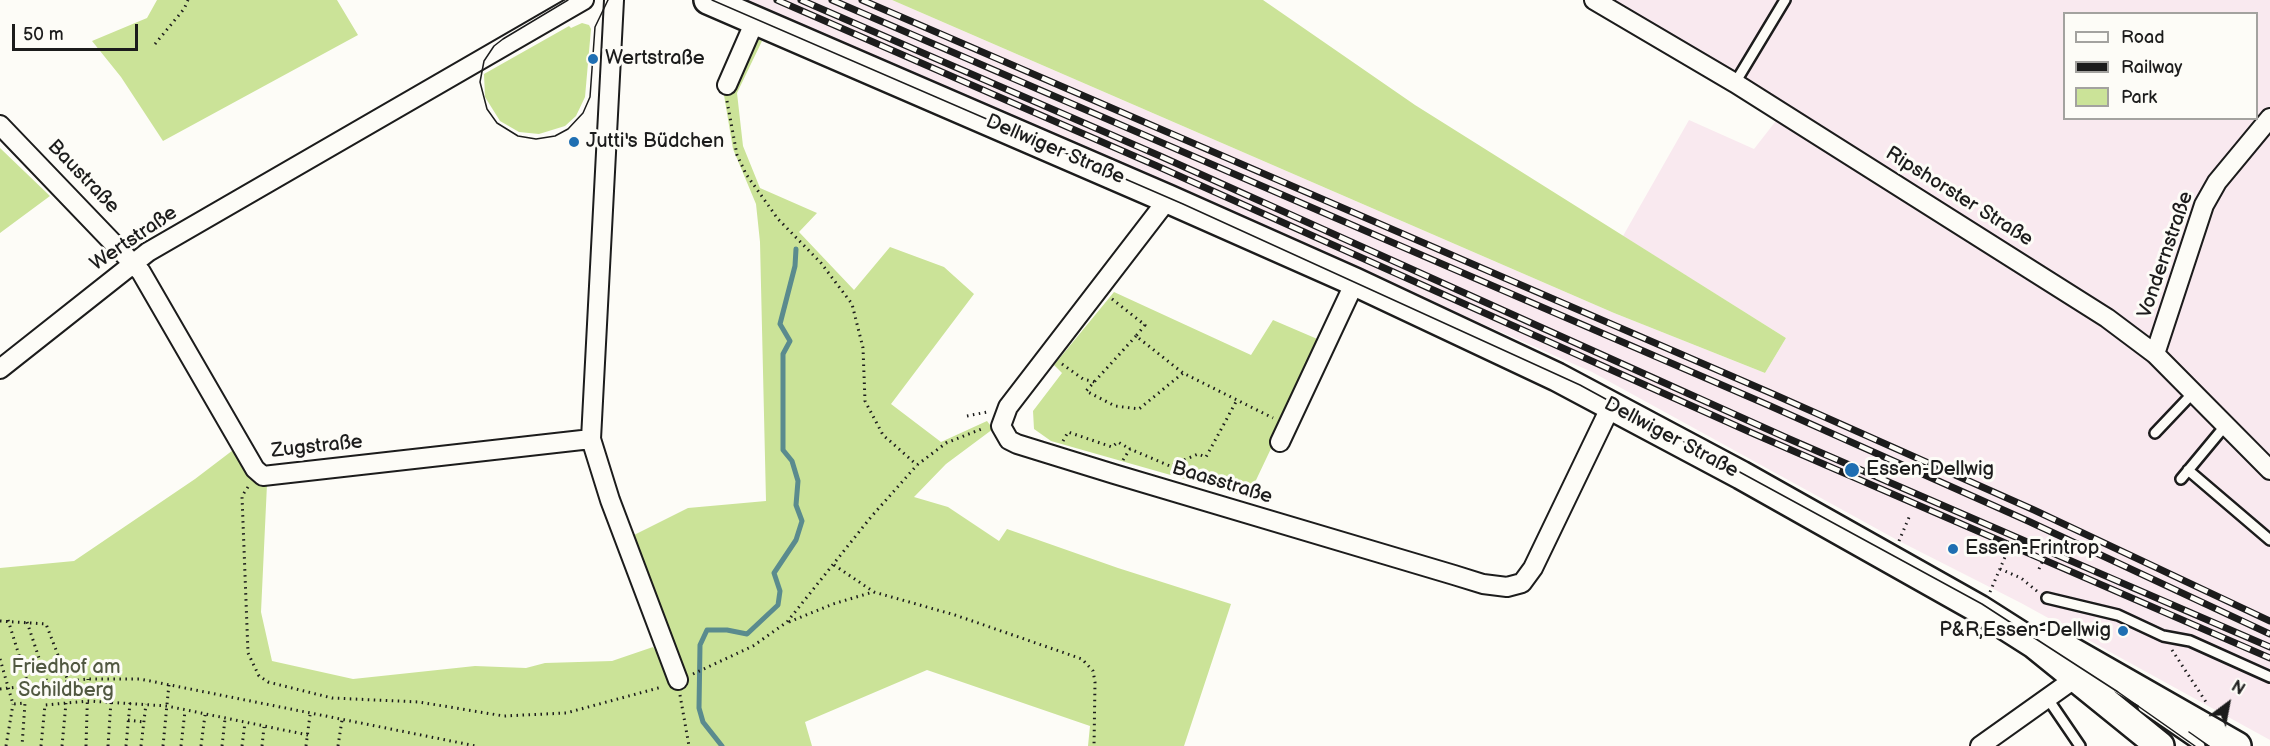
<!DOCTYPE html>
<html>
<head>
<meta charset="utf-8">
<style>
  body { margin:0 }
  #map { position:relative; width:2270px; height:746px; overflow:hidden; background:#fdfcf7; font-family:"Balsamiq Sans",sans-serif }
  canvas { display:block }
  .legend { position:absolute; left:2063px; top:12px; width:195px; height:108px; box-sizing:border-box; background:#fdfcf7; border:2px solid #a3a29f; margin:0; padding:8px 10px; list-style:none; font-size:18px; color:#1c1c1c }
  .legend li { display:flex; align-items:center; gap:12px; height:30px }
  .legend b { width:30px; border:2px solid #a3a29f }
  .north { position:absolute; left:2198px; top:674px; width:60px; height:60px; -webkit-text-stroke:4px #fdfcf7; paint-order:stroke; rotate:32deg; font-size:16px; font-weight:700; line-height:24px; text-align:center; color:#1c1c1c }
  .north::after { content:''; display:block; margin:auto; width:21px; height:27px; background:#1c1c1c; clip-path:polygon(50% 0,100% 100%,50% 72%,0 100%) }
  .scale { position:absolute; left:12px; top:24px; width:126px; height:27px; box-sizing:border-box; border:3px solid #1c1c1c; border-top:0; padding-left:8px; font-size:18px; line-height:21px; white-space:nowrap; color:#1c1c1c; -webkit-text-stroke:4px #fdfcf7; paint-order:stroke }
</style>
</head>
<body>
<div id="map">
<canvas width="2270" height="746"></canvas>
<ul class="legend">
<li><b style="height:8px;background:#fdfcf7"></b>Road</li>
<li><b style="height:8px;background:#1c1c1c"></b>Railway</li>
<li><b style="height:16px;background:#cbe398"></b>Park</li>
</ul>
<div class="north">N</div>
<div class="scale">50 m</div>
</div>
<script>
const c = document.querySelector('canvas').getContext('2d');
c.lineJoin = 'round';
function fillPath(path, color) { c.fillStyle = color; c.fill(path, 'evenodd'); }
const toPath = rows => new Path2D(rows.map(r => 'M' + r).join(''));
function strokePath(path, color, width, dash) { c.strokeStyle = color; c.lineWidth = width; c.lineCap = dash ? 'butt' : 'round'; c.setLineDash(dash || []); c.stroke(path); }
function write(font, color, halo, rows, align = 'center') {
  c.font = font + ' "Balsamiq Sans",sans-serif'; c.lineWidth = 6; c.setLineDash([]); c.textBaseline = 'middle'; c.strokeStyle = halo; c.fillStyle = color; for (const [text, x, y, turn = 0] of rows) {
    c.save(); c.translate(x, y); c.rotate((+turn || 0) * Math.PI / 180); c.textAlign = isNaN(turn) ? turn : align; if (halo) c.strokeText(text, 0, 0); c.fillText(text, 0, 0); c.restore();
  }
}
fillPath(toPath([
  [745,0,892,0,1614,313,1765,373,1786,338,1623,236,1689,120,1754,149,1779,117,1602,0,2270,0,2270,740,2021,603,1899,541,1592,372],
  [2064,14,2256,14,2256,118,2064,118]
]), '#f9e9ef');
fillPath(toPath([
  [157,0,337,0,358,35,163,141,121,77,92,41,147,18],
  [892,0,1263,0,1415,105,1786,338,1765,373,1614,313],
  [582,23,589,25,591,29,585,97,576,116,565,126,539,134,519,132,500,121,485,97,484,74,569,26,571,28],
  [752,36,762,41,737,93,743,146,760,188,817,213,799,232,854,290,890,247,944,267,974,294,891,404,941,442,987,421,993,429,946,464,914,497,948,507,999,541,1007,529,1118,568,1231,604,1184,746,1088,746,1090,726,927,670,805,722,812,746,0,746,0,568,74,561,195,479,241,444,267,484,261,612,272,661,353,679,475,666,526,668,545,663,612,661,653,647,666,666,626,539,688,508,766,501,760,242,756,204,733,149,724,95],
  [0,148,50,196,0,233],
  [1114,292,1251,355,1273,320,1322,341,1248,497,1051,441,1034,429,1033,411,1062,373,1054,365]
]), '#cbe398');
strokePath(toPath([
  [722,746,703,722,699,708,700,645,707,630,727,630,747,634,778,605,780,591,774,573,796,540,802,521,796,505,798,481,792,461,783,450,783,354,790,341,780,324,795,266,796,249]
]), '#5a8b8e', 5);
const lane = toPath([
  [1735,83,1785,0],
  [2155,433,2192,394],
  [2188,470,2270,540],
  [2181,479,2225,426],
  [2047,598,2118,615,2163,636,2190,641,2270,677],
  [2048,699,2080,746],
  [2143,707,2200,746]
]);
const street = toPath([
  [614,0,591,439,610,500,678,680],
  [1594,0,1735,83,2107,318,2155,354,2270,470],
  [727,85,755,21],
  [0,125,141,272,255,469,263,476,591,439],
  [1168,199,1008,407,1001,426,1009,440,1017,444,1114,474,1454,575,1483,584,1507,587,1522,583,1533,568,1611,406],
  [2155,354,2204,205,2217,182,2270,118],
  [0,369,148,252,584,0],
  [1280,442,1355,282],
  [1980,746,2084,672]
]);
const secondary = toPath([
  [708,0,1168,199,1355,282,1557,377,1741,475,1979,609,2034,644,2160,746],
  [2048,638,2237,746]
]);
strokePath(lane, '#1c1c1c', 14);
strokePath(street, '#1c1c1c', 22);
strokePath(secondary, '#1c1c1c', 32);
strokePath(toPath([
  [155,44,184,9,188,0],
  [727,101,737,155,746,174,778,219,821,263,852,304,863,348,865,401,883,435,917,465],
  [1112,299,1145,325,1136,336,1183,373,1273,418],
  [1136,336,1086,391,1115,406,1139,409,1183,373],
  [1062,364,1083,379,1095,382],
  [967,416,987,412],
  [1063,441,1068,432,1112,447,1118,442,1130,449],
  [1123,460,1130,449,1170,466,1198,454,1206,457,1237,400],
  [248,487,242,496,248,653,259,676,268,682,332,698,419,702,504,716,566,713,662,687],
  [1899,541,1910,515],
  [834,565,874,592,955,615,1082,659,1093,671,1095,682,1094,746],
  [2000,569,2021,578,2038,592],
  [1990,592,2008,550],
  [8,620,28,684],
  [0,621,46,624,68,681],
  [27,622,47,682],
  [789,622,833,604,873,592],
  [2172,650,2206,702],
  [0,659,13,704,25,703,22,746],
  [693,674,753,646,787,622,871,517,917,465,946,443,984,428],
  [0,689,88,679,140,679,476,746],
  [680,695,689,746],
  [128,720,144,722],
  [6,746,13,704],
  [41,746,45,705,89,701,167,706,308,735],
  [62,746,66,703],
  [86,746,88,679],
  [108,746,111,701],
  [126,746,130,703],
  [141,746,146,704],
  [163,746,169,684],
  [181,746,185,711],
  [201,746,205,715],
  [222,746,225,719],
  [242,746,245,723],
  [262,746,264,727],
  [306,746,310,715],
  [338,746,342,720]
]), '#1c1c1c', 3, [1.5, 4.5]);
strokePath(lane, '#fdfcf7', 9);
strokePath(street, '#fdfcf7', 18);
strokePath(secondary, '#fdfcf7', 27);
strokePath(toPath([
  [568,0,503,39,494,46,484,61,480,82,487,109,497,123,518,136,536,139,555,136,568,129,583,113,590,97,595,27,608,0],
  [712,0,1183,204,1580,385,1982,604,2118,692,2195,746],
  [2189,732,2209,746]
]), '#1c1c1c', 1.5);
const rail = toPath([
  [777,0,1157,166,1752,433,2270,658],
  [801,0,1160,156,1787,438,2270,647],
  [832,0,1768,405,2028,521,2270,634],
  [862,0,1773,394,2034,510,2270,621]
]);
strokePath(rail, '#1c1c1c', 7);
strokePath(rail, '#fdfcf7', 4.5, [14]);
strokePath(toPath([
  [2039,569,2051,542]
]), '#1c1c1c', 3, [1.5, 4.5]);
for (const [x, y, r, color] of [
  [593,59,6,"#1f6fb2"],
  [574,142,6,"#1f6fb2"],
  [1852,470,8,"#1f6fb2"],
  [1953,549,6,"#1f6fb2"],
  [2123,631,6,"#1f6fb2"]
]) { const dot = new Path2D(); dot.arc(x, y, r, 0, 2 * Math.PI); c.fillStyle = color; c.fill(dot); strokePath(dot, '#fdfcf7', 2); }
write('20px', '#1c1c1c', '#fdfcf7', [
  ["Wertstraße",605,59],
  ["Jutti's Büdchen",586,142],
  ["Essen-Dellwig",1866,470],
  ["Essen-Frintrop",1965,549],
  ["P&R,Essen-Dellwig",2111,631,"right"]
], 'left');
write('20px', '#1c1c1c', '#fdfcf7', [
  ["Dellwiger Straße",1055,150,23],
  ["Baustraße",83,177,46],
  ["Ripshorster Straße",1959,197,32],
  ["Wertstraße",134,239,-34],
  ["Vondernstraße",2166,255,-71],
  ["Dellwiger Straße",1671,438,28],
  ["Zugstraße",317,447,-6],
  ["Baasstraße",1222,483,17]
]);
write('20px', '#515841', '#fdfcf7', [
  ["Friedhof am",66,668],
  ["Schildberg",66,691]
]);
</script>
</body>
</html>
